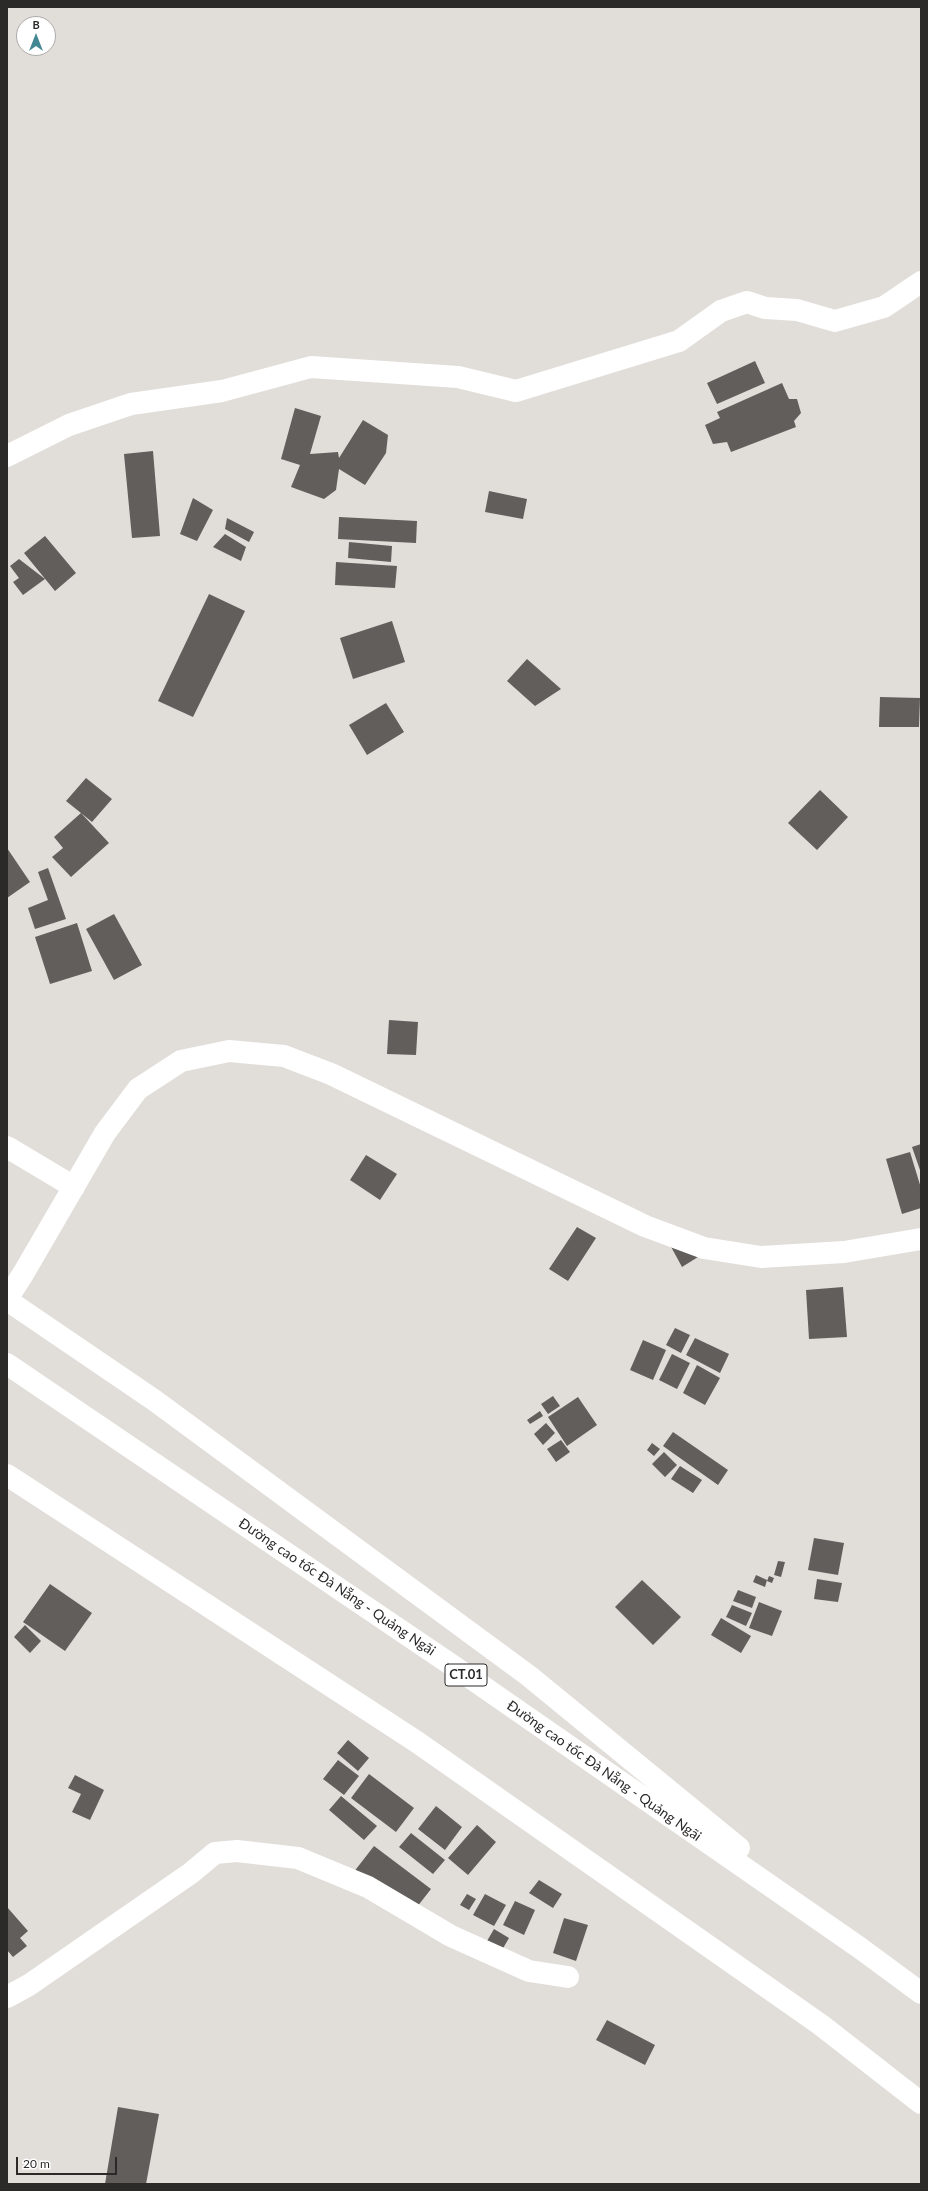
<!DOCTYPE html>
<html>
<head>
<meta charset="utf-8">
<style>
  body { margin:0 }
  #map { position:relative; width:928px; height:2191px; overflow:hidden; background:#e1ddd9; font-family:Lato,sans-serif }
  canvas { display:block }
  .frame { position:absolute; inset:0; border:8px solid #2c2a29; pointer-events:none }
  .north { position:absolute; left:16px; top:16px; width:40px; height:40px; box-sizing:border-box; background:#fff; border:1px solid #abaaa9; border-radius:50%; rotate:0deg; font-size:11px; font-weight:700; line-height:16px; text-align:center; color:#2c2a29 }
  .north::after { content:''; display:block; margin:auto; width:14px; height:18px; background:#438795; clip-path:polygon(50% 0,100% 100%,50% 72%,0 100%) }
  .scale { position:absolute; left:16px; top:2157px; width:101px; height:18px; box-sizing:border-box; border:2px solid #2c2a29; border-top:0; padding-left:5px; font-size:12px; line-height:14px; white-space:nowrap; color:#2c2a29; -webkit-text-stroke:3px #fff; paint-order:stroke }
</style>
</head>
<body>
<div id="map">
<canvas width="928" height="2191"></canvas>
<div class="frame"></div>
<div class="north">B</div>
<div class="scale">20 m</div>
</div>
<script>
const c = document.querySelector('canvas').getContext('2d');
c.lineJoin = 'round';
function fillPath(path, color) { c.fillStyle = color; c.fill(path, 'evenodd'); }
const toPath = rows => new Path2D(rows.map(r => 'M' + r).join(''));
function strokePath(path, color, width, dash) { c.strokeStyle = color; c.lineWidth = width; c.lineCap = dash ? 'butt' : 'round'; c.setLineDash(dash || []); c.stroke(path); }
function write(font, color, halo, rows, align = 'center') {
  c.font = font + ' Lato,sans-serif'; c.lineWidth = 4; c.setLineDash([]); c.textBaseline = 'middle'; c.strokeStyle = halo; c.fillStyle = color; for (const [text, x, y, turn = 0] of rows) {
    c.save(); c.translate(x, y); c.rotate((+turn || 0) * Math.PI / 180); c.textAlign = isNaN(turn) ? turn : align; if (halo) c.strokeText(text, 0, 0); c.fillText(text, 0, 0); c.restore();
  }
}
fillPath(toPath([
  [755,361,765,383,717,404,707,383],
  [782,383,789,399,797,399,801,413,794,421,796,427,731,452,727,442,713,444,705,425,720,418,717,412],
  [295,408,321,416,310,454,338,452,339,458,363,420,388,435,386,453,365,485,339,469,336,490,324,499,291,487,300,465,281,459],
  [153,451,160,536,132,538,124,454],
  [489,491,527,499,523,519,485,512],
  [193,498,213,510,197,541,180,534],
  [339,517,417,521,416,543,338,539],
  [227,518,254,532,249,542,225,529],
  [225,534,246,547,241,561,213,547],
  [45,536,76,573,55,591,24,553],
  [349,542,392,546,391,562,348,558],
  [19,559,45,579,23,595,13,582,19,578,10,566],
  [336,562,397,566,395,588,335,585],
  [209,594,245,611,193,717,158,701],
  [392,621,405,662,353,679,340,638],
  [527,659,561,689,535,706,507,681],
  [880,697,920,698,919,727,879,727],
  [386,703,404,732,367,755,349,725],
  [86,778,112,799,92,822,81,813,109,843,71,877,52,857,63,848,54,837,81,813,66,801],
  [820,790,848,817,817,850,788,823],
  [7,848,30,882,7,898],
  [48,868,66,919,35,929,28,908,48,900,38,872],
  [114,914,142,965,114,980,86,929],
  [77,923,92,971,50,984,35,937],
  [389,1020,418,1022,416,1055,387,1054],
  [921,1144,921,1173,912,1147],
  [910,1152,921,1188,921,1208,902,1214,886,1159],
  [366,1155,397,1174,380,1200,350,1180],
  [577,1227,596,1238,568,1281,549,1269],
  [669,1243,698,1257,682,1267],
  [843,1287,847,1337,809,1339,806,1290],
  [675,1328,690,1335,681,1353,666,1345],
  [695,1338,729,1354,720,1373,686,1355],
  [643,1340,666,1350,653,1380,630,1370],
  [672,1354,690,1363,677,1389,659,1380],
  [697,1365,720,1378,705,1405,683,1393],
  [553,1396,560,1406,548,1414,541,1404],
  [578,1397,597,1425,567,1446,548,1417],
  [540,1411,543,1416,530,1424,527,1420],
  [546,1423,555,1433,543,1445,534,1434],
  [673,1432,728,1470,718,1485,663,1446],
  [561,1440,570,1452,556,1462,547,1449],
  [652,1443,660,1449,654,1456,647,1450],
  [664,1452,677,1465,665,1477,652,1464],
  [680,1466,702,1480,693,1493,671,1479],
  [814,1538,844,1543,838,1575,808,1570],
  [778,1561,785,1562,781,1577,774,1575],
  [756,1575,767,1580,765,1587,753,1582],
  [769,1576,774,1578,772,1583,767,1581],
  [817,1579,842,1583,838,1602,814,1599],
  [642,1580,681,1617,653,1645,615,1607],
  [50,1584,92,1613,65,1651,23,1622],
  [738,1590,756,1597,752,1608,733,1601],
  [759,1602,782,1611,772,1636,749,1628],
  [732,1605,752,1613,746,1626,726,1617],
  [721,1618,751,1636,741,1653,711,1635],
  [25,1625,41,1641,30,1653,14,1637],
  [348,1740,369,1758,358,1771,337,1753],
  [338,1760,359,1776,344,1795,323,1779],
  [369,1774,414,1808,396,1832,351,1798],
  [75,1775,104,1790,90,1820,72,1812,81,1794,68,1788],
  [341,1796,377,1826,364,1840,329,1810],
  [436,1806,462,1827,445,1850,418,1829],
  [477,1825,496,1842,468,1875,448,1858],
  [411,1833,445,1860,433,1874,399,1847],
  [374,1846,431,1889,410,1916,353,1873],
  [539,1880,562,1894,553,1908,529,1893],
  [467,1894,476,1899,469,1910,460,1905],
  [485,1894,506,1905,494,1926,473,1915],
  [515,1901,535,1910,524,1935,503,1925],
  [7,1907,28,1931,20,1938,27,1946,13,1957,7,1950],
  [564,1918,588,1925,576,1961,553,1953],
  [494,1929,509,1938,498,1957,483,1948],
  [607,2020,655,2045,645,2065,596,2040],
  [118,2107,159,2114,146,2184,105,2184]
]), '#625e5b');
strokePath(toPath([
  [7,456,69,425,131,404,222,391,311,367,458,377,516,391,679,341,721,311,747,302,765,308,797,310,835,321,884,307,921,282],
  [7,1147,74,1187],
  [7,1299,23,1274,105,1133,138,1089,181,1061,229,1051,284,1056,331,1074,645,1226,704,1248,761,1257,844,1252,921,1239],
  [7,1997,29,1985,191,1873,215,1853,237,1851,298,1858,368,1887,451,1936,529,1971,568,1977]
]), '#fff', 22);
strokePath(toPath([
  [7,1300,154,1400,529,1676,739,1848],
  [7,1364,462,1672,860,1948,921,1993],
  [7,1475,417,1742,821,2025,921,2103]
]), '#fff', 22);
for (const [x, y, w] of [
  [466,1675,42]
]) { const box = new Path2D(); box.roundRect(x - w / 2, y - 11, w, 22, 3); c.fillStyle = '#fff'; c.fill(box); strokePath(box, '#2c2a29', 1); }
write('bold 13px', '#2c2a29', null, [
  ["CT.01",466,1675]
]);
write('14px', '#2c2a29', '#fff', [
  ["Đường cao tốc Đà Nẵng - Quảng Ngãi",337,1587,34],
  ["Đường cao tốc Đà Nẵng - Quảng Ngãi",604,1771,35]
]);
</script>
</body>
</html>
